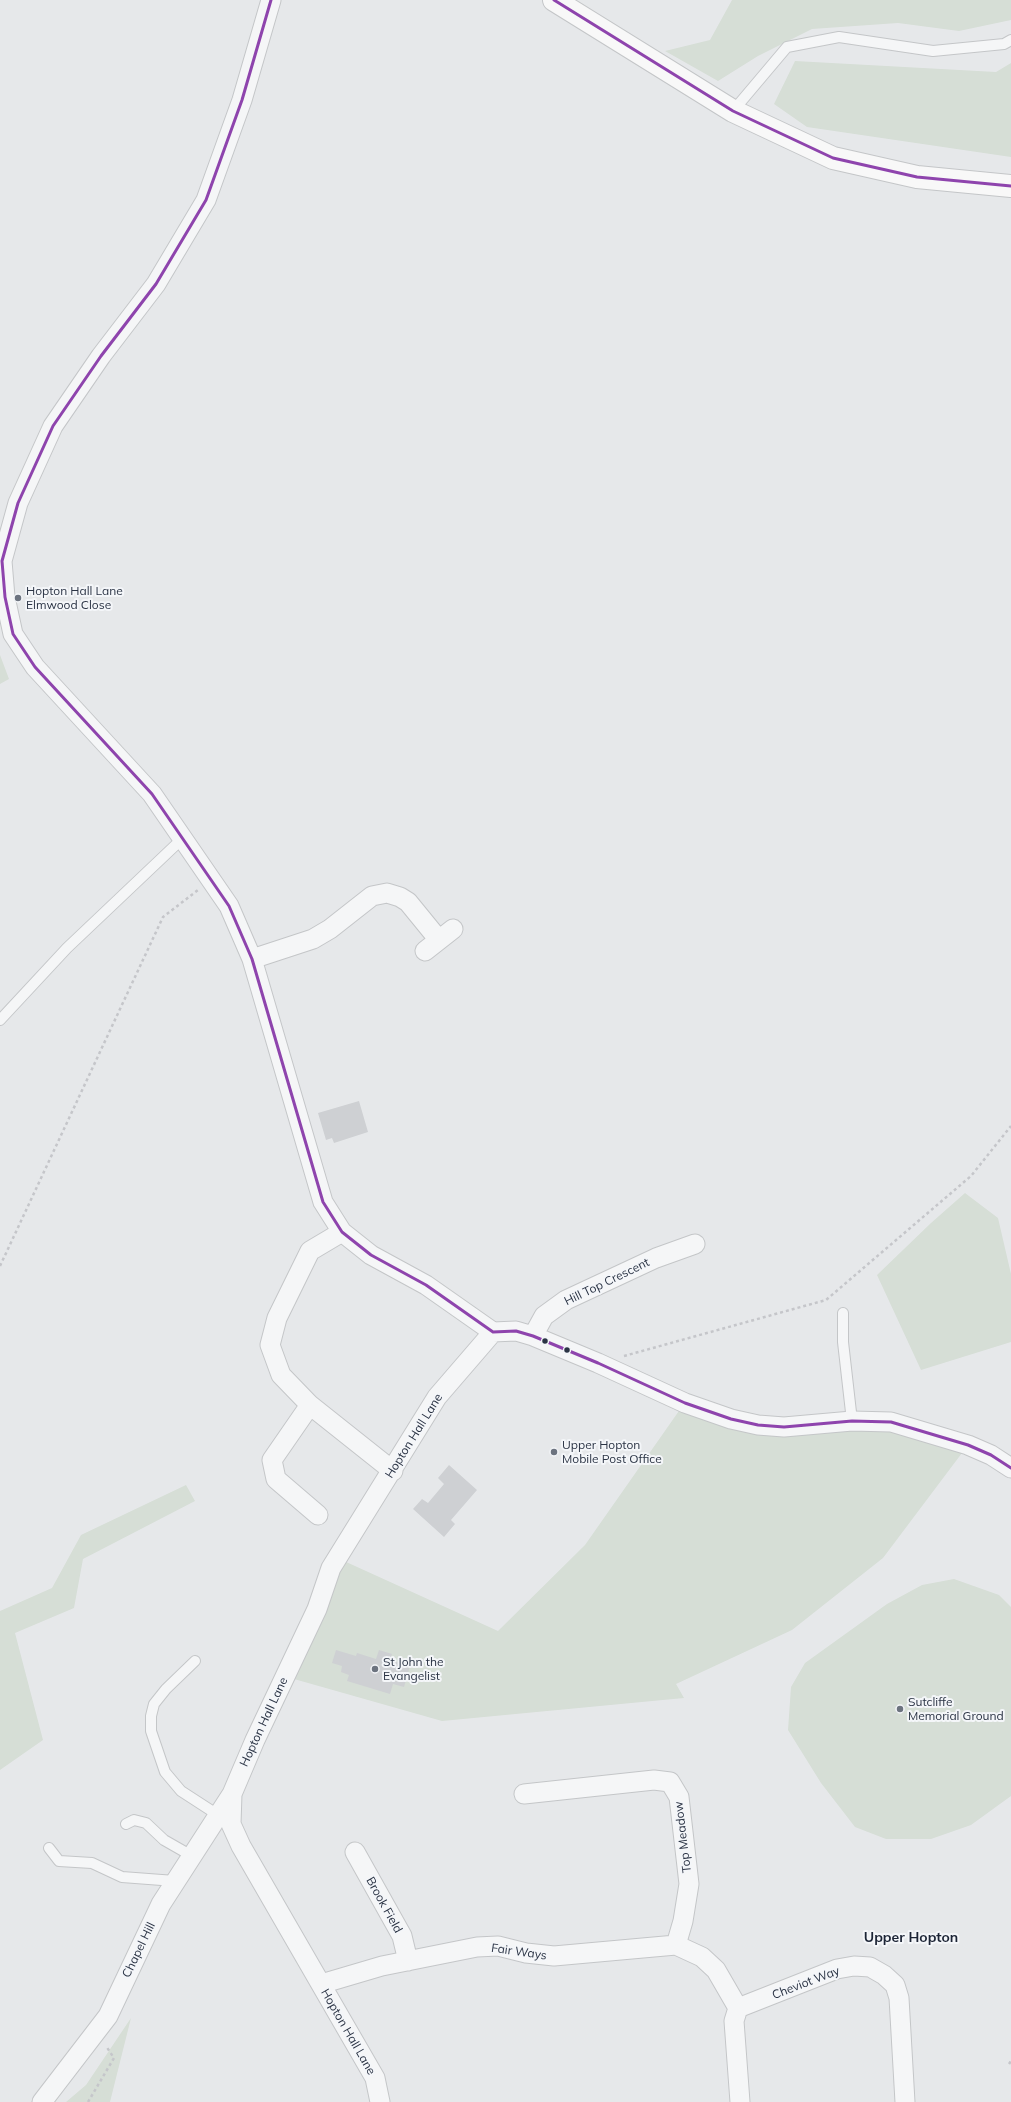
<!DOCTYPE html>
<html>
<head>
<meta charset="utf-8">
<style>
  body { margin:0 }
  canvas { display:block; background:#e6e8ea }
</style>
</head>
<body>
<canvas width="1011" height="2102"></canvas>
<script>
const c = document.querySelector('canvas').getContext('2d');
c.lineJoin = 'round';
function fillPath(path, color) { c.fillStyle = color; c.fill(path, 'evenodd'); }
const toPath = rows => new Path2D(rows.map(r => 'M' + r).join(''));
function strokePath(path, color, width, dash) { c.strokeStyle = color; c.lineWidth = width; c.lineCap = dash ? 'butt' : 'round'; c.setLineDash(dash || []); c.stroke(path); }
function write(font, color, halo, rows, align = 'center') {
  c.font = font + ' Mulish,sans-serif'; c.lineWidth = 4; c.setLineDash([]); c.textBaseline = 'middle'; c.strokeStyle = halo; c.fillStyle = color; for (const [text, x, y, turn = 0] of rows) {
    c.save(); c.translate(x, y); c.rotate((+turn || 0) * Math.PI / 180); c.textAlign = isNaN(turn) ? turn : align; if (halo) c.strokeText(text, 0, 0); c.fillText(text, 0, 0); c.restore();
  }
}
fillPath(toPath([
  [732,0,1011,0,1011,20,959,31,898,23,812,29,758,56,718,81,665,51,710,40],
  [795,61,996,72,1011,63,1011,157,807,127,774,104],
  [0,655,9,679,0,684],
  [965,1193,998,1218,1011,1274,1011,1342,921,1370,877,1275,931,1223],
  [681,1408,888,1428,965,1449,883,1558,792,1630,676,1684,684,1698,442,1721,294,1679,344,1561,498,1631,585,1545],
  [186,1485,195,1501,83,1559,74,1608,15,1633,43,1740,0,1770,0,1611,52,1588,81,1535],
  [954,1579,999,1595,1011,1607,1011,1796,971,1825,931,1839,886,1839,855,1827,821,1783,788,1730,791,1687,805,1663,887,1604,922,1585],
  [131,2018,110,2102,66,2102,86,2085]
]), '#d6ded6');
fillPath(toPath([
  [359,1101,368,1132,334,1143,332,1138,326,1140,318,1113],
  [449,1465,477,1490,451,1520,455,1524,444,1537,413,1509,422,1499,428,1503,444,1484,438,1478],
  [336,1650,356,1656,357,1653,376,1659,379,1650,392,1654,390,1660,410,1666,404,1687,393,1684,390,1694,347,1681,349,1675,341,1672,342,1666,332,1663]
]), '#ced0d3');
const lane = toPath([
  [733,111,787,47,839,37,933,51,1004,44,1011,40],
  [0,1020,67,948,183,838],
  [843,1313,843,1342,852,1421],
  [195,1661,166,1689,154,1704,151,1716,151,1731,165,1772,181,1791,218,1815],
  [126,1824,134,1820,146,1823,164,1840,192,1856],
  [49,1848,59,1861,92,1863,122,1877,175,1881]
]);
const street = toPath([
  [271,0,242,100,206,200,156,284,101,356,53,426,18,503,2,561,5,597,13,634,35,667,152,794,229,906,252,959,323,1202,342,1232,371,1255,426,1285,493,1332],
  [425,951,453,929],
  [252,959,313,939,330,929,372,896,387,893,400,897,408,902,439,940],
  [342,1232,310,1251,277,1318,270,1345,281,1375,310,1405,393,1471],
  [493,1332,516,1331,533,1336,598,1363,685,1403,731,1419,758,1425,784,1427,852,1421,891,1422,968,1445,991,1455,1011,1468],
  [533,1336,544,1316,566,1300,656,1258,695,1244],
  [310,1405,272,1460,276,1479,318,1515],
  [524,1794,654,1780,670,1782,679,1797,689,1884,683,1921,676,1945],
  [355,1852,402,1936,408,1961],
  [321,1984,382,1966,477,1947,498,1946,526,1953,554,1956,676,1945,702,1957,716,1970,738,2008],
  [42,2102,108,2016,161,1904,232,1794],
  [380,2102,375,2078,241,1846,231,1824,232,1794,255,1740,317,1609,331,1568,437,1397,493,1332],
  [740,2102,734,2021,738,2008,837,1969,854,1966,870,1967,884,1975,895,1985,899,1998,905,2102]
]);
const secondary = toPath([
  [554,0,733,111,833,158,917,177,1011,186]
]);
strokePath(lane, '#c4c6c8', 12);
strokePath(street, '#c4c6c8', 21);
strokePath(secondary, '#c4c6c8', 24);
strokePath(toPath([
  [0,1266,163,917,198,890],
  [624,1356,826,1300,971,1176,1011,1126],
  [1009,2064,1011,2061],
  [88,2102,114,2058,106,2046]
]), '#c5c6ca', 2.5, [3, 3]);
strokePath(lane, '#f5f6f7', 10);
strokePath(street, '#f5f6f7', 19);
strokePath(secondary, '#f8f8f8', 22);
strokePath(toPath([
  [271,0,242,100,206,200,156,284,101,356,53,426,18,503,2,561,5,597,13,634,35,667,152,794,229,906,252,959,323,1202,342,1232,371,1255,426,1285,493,1332,516,1331,533,1336,598,1363,685,1403,731,1419,758,1425,784,1427,852,1421,891,1422,968,1445,991,1455,1011,1468],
  [554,0,733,111,833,158,917,177,1011,186]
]), '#8e44ad', 3);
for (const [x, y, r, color] of [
  [18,598,4,"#6c737f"],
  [545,1341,3.5,"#2b3445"],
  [567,1350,3.5,"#2b3445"],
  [554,1452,4,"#6c737f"],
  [375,1669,4,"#6c737f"],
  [900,1709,4,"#6c737f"]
]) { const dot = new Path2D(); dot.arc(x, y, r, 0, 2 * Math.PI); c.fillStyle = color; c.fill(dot); strokePath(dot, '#f4f6f9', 1.5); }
write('12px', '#2b3445', '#f4f6f9', [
  ["Hopton Hall Lane",26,591],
  ["Elmwood Close",26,605],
  ["Upper Hopton",562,1445],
  ["Mobile Post Office",562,1459],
  ["St John the",383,1662],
  ["Evangelist",383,1676],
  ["Sutcliffe",908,1702],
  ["Memorial Ground",908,1716]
], 'left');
write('12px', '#2b3445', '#f4f6f9', [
  ["Hill Top Crescent",607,1282,-26],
  ["Hopton Hall Lane",414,1436,-58],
  ["Hopton Hall Lane",264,1722,-65],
  ["Top Meadow",683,1837,-97],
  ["Brook Field",384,1905,61],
  ["Chapel Hill",139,1950,-64],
  ["Fair Ways",519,1952,8],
  ["Cheviot Way",806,1983,-21],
  ["Hopton Hall Lane",348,2032,60]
]);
write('bold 14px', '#1d2536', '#f4f6f9', [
  ["Upper Hopton",911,1938]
]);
</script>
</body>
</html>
